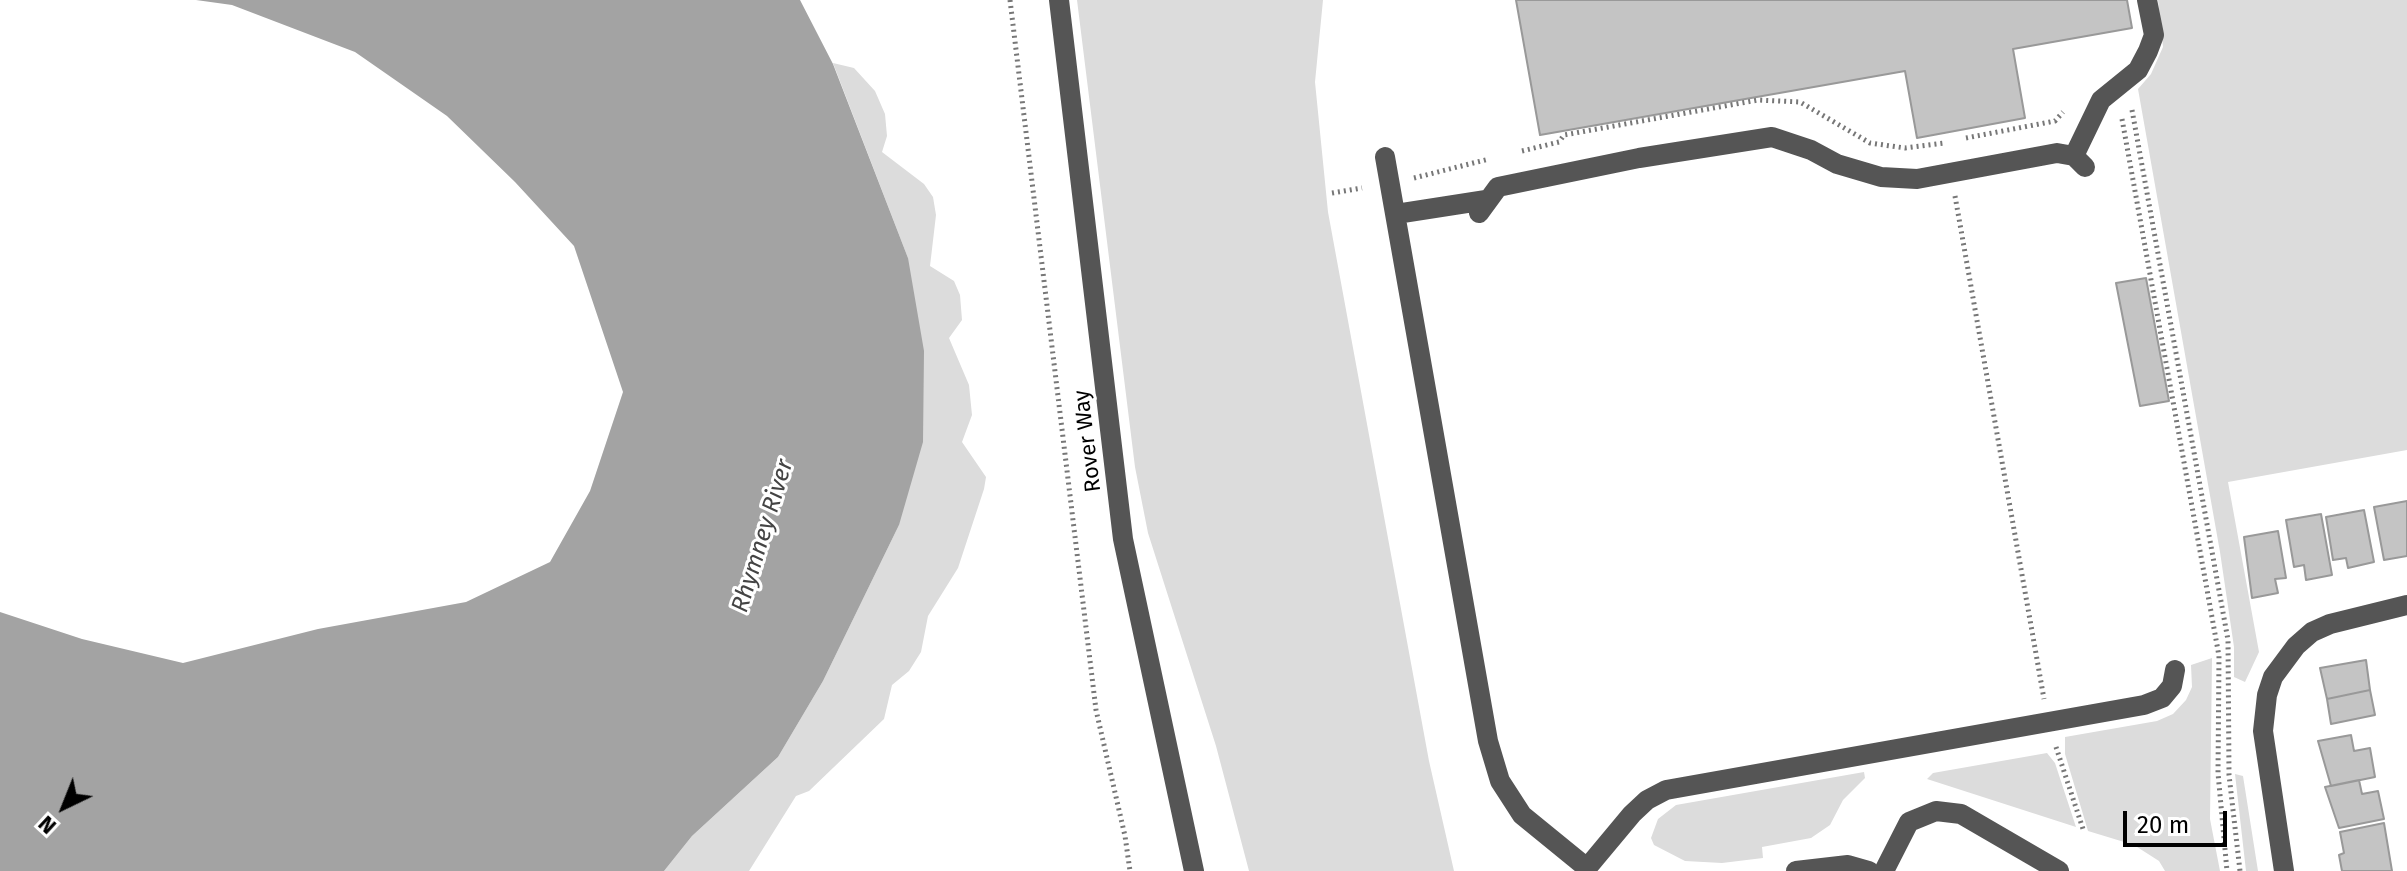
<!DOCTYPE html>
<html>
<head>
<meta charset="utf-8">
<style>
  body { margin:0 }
  #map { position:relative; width:2407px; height:871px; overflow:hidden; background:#fff; font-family:"Fira Sans",sans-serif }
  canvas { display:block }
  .north { position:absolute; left:24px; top:767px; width:80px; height:80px; -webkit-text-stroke:6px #fff; paint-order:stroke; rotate:223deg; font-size:22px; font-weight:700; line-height:32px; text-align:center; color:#000 }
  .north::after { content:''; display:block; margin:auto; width:28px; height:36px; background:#000; clip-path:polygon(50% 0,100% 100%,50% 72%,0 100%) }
  .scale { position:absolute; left:2123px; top:811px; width:104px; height:36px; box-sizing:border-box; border:4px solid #000; border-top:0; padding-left:10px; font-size:24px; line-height:28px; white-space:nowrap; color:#000; -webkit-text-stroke:6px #fff; paint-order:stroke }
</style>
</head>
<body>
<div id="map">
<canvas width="2407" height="871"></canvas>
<div class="north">N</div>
<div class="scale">20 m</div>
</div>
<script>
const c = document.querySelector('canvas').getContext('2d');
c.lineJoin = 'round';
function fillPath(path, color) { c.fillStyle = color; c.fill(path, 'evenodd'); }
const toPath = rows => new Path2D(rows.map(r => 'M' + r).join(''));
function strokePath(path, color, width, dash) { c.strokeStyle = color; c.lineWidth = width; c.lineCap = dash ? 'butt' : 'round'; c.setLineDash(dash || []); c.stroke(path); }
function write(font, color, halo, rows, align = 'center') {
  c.font = font + ' "Fira Sans",sans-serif'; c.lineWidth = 6; c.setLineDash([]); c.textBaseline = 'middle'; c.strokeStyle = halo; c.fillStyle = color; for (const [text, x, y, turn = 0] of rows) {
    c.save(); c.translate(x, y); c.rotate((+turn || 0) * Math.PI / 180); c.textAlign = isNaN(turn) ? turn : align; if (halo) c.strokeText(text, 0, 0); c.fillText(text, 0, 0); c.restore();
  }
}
fillPath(toPath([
  [1077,0,1323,0,1315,82,1328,212,1429,761,1454,871,1249,871,1216,746,1148,533,1135,467],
  [2158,0,2407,0,2407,450,2228,482,2259,652,2245,682,2234,677,2234,647,2220,552,2138,89,2151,74,2163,47],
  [833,63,854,68,875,91,885,114,887,136,882,152,924,184,933,197,936,215,930,266,954,281,960,295,962,320,949,338,969,385,972,415,962,442,986,477,984,489,958,568,928,616,921,652,909,671,892,685,884,719,809,791,796,796,749,871,664,871,692,836,778,757,823,681,899,525,908,258],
  [2212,658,2210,819,2220,871,2165,871,2159,861,2134,845,2088,831,2065,754,2065,737,2157,721,2173,714,2186,700,2192,687,2191,665],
  [2047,753,2055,763,2076,827,1927,779,1933,773],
  [1864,772,1865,778,1843,800,1830,825,1811,838,1762,847,1763,858,1722,863,1685,861,1654,845,1651,838,1658,819,1676,805],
  [2235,774,2243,776,2258,871,2246,871]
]), '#dcdcdc');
fillPath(toPath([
  [196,0,800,0,833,64,908,258,924,351,923,442,899,525,823,681,778,757,692,836,664,871,0,871,0,612,82,639,183,663,318,629,466,602,550,562,590,491,623,392,574,246,515,182,447,116,355,52,232,5]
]), '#a3a3a3');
const building = toPath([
  [1516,0,2127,0,2132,28,2013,49,2025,118,1917,138,1905,71,1540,135,1516,0],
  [2146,278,2169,401,2140,406,2116,283,2146,278],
  [2407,501,2407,556,2384,560,2374,507,2407,501],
  [2364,510,2374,562,2348,568,2346,558,2333,560,2326,517,2364,510],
  [2321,514,2332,575,2306,580,2304,565,2294,567,2286,520,2321,514],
  [2278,531,2286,578,2275,579,2278,593,2252,598,2244,537,2278,531],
  [2366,660,2370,690,2327,699,2320,668,2366,660],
  [2370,690,2375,715,2331,724,2327,699,2370,690],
  [2351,735,2354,751,2370,748,2375,777,2331,786,2318,741,2351,735],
  [2359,780,2362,794,2378,791,2384,819,2339,828,2325,787,2359,780],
  [2384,823,2392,871,2342,871,2339,855,2344,853,2340,832,2384,823]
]);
fillPath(building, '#c4c4c4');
strokePath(building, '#999', 2);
strokePath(toPath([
  [1010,0,1096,710,1125,836,1130,871],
  [2132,110,2228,640,2229,775,2240,871],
  [2122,119,2219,656,2218,773,2227,871],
  [1966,138,2055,121,2063,112],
  [1522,151,1559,142,1564,135,1758,100,1800,102,1870,143,1905,148,1945,143],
  [1414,178,1489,159],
  [1332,193,1362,188],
  [1955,196,2044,699],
  [2056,747,2083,829]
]), '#777', 5, [2, 4]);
strokePath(toPath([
  [1059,0,1123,539,1194,871],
  [2074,156,2101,100,2138,70,2148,51,2154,35,2147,0],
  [1385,157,1488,741,1500,781,1522,815,1587,868,1632,814,1647,800,1666,790,2144,705,2162,698,2172,686,2175,670],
  [1479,213,1498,187,1639,158,1772,137,1811,150,1837,164,1881,177,1917,179,2057,153,2074,156,2085,167],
  [1396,214,1486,200],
  [1796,871,1848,865,1869,871],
  [1884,871,1909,822,1936,811,1961,814,2059,871],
  [2284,871,2263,731,2267,695,2273,677,2296,646,2312,632,2330,624,2407,605]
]), '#555', 20);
write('22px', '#000', '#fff', [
  ["Rover Way",1088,441,-97]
]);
write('italic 24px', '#444', '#fff', [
  ["Rhymney River",763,536,-73]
]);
</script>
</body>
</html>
